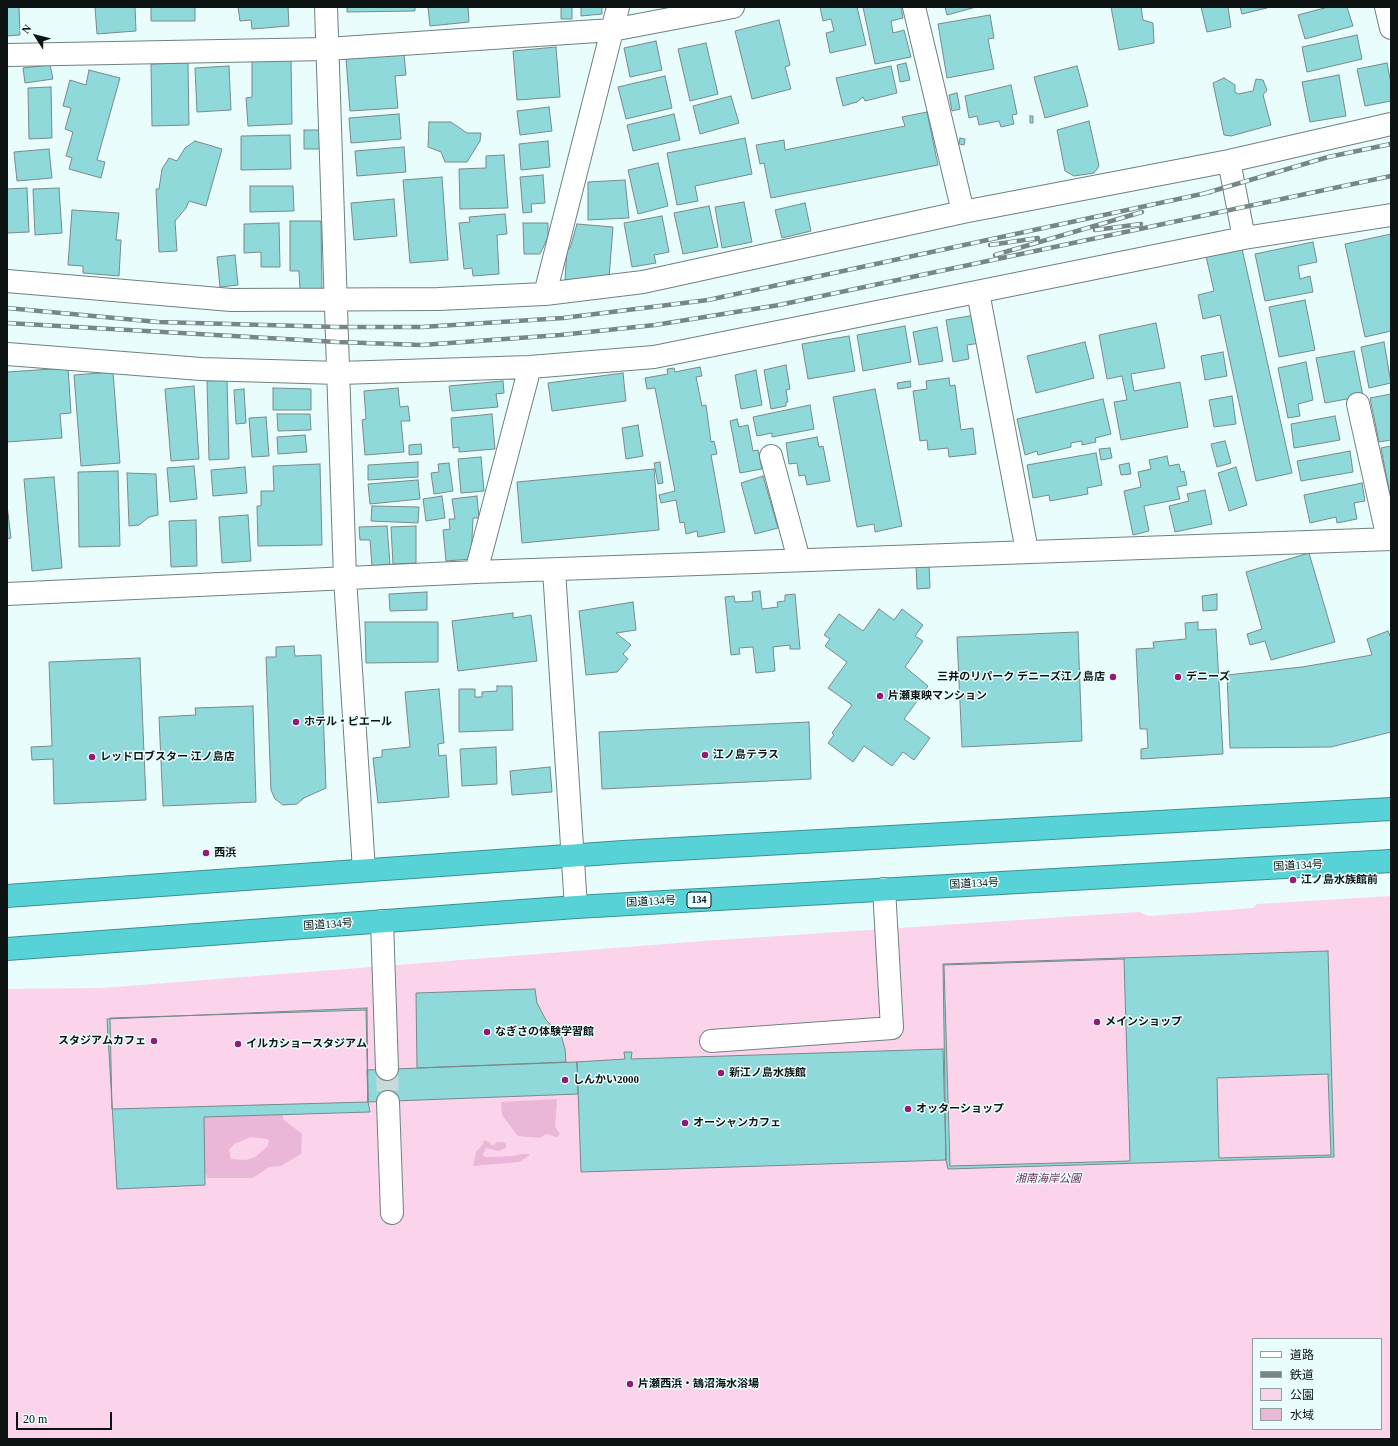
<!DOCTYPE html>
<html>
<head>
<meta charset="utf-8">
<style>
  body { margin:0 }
  #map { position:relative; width:1398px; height:1446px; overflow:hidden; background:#eafdfd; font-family:"Times New Roman","Noto Sans JP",serif }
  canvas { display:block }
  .frame { position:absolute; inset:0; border:8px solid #0d1313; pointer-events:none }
  .legend { position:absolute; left:1252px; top:1338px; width:130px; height:92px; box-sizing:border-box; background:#eafdfd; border:1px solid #929f9f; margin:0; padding:5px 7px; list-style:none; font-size:12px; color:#0d1313 }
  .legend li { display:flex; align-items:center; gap:8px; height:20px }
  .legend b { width:20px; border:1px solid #929f9f }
  .north { position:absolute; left:16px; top:16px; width:40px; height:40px; -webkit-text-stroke:3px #eafdfd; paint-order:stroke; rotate:306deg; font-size:11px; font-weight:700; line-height:16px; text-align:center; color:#0d1313 }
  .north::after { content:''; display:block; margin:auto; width:14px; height:18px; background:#0d1313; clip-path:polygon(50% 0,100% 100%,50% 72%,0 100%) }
  .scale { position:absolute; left:16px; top:1412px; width:96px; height:18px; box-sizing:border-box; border:2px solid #0d1313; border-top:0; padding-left:5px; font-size:12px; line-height:14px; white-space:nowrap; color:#0d1313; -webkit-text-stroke:3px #eafdfd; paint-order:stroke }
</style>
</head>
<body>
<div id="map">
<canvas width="1398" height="1446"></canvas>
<div class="frame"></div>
<ul class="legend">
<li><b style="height:5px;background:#fff"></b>道路</li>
<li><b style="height:5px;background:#798686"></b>鉄道</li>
<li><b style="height:11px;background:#fbd4ec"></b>公園</li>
<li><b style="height:11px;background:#ebb7d8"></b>水域</li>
</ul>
<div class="north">N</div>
<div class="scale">20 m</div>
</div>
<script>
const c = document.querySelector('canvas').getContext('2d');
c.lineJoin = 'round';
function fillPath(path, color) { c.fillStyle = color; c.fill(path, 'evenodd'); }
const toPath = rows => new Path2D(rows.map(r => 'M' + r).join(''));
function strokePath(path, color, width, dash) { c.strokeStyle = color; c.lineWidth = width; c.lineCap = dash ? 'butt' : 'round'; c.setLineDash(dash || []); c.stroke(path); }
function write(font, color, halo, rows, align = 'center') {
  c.font = font + ' "Times New Roman","Noto Sans JP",serif'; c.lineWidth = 3; c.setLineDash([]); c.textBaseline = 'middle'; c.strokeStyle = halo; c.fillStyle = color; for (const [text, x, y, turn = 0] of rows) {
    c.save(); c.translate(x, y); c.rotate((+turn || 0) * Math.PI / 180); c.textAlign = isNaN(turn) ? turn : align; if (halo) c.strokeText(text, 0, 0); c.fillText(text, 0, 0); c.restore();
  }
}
fillPath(toPath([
  [1391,896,1391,1439,7,1439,7,989,102,988,704,941,1139,912,1149,916,1253,908,1257,904],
  [1253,1339,1381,1339,1381,1429,1253,1429]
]), '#fbd4ec');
fillPath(toPath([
  [557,1099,555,1127,560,1134,557,1137,546,1134,540,1138,518,1136,502,1115,501,1102],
  [207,1110,283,1110,283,1119,302,1134,301,1154,281,1166,269,1167,253,1178,208,1178,204,1172,201,1122],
  [251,1137,267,1139,269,1141,267,1147,255,1157,246,1160,231,1159,229,1150,234,1144],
  [484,1140,489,1142,491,1145,494,1145,497,1142,503,1142,506,1144,506,1148,499,1151,486,1148,483,1155,485,1157,513,1156,522,1154,529,1154,529,1156,519,1162,473,1166,476,1152,483,1144]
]), '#ebb7d8');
const building = toPath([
  [7,7,19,7,20,35,7,36,7,7],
  [95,7,135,7,136,31,97,34,95,7],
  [151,7,195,7,195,21,151,21,151,7],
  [238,7,288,7,289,26,252,29,251,20,240,21,238,7],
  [347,7,415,7,415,11,347,12,347,7],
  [428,7,468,7,469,22,430,26,428,7],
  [561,7,572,7,572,19,561,19,561,7],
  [581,7,602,7,602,14,581,16,581,7],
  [820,7,857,7,866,45,830,53,826,33,834,31,831,19,823,21,820,7],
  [863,7,901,7,903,18,891,21,893,33,904,30,911,57,875,64,863,7],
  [945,7,976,7,947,15,945,7],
  [1111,7,1141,7,1143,20,1153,23,1154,43,1119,50,1111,7],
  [1201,7,1228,7,1231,27,1207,32,1201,7],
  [1240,7,1267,8,1242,14,1240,7],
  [1328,7,1347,7,1353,26,1305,39,1298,15,1328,7],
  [990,15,994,38,988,39,994,69,947,78,938,24,990,15],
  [779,20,790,65,785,67,791,89,752,99,735,31,779,20],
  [1357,35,1362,59,1307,72,1302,47,1357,35],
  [656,41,662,70,630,77,624,48,656,41],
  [706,43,718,94,690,101,678,49,706,43],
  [556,47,560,97,517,100,513,51,556,47],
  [404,54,406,75,395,76,398,108,350,111,346,59,404,54],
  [291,60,292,124,248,126,246,98,252,97,252,61,291,60],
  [188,63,189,125,152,126,151,64,188,63],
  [906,63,910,80,900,82,897,65,906,63],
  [1387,63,1391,83,1391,101,1365,106,1357,69,1387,63],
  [50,65,53,79,25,83,23,68,50,65],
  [229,66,231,110,197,112,195,68,229,66],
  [891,66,897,93,865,101,863,97,857,102,843,106,836,78,891,66],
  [1077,66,1088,106,1045,118,1034,77,1077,66],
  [89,70,120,78,97,160,105,162,101,178,69,169,72,158,66,156,73,132,65,129,71,108,63,106,70,80,86,85,89,70],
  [1339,75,1346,116,1310,122,1302,82,1339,75],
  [665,76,672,108,626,119,618,87,665,76],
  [1224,78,1235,85,1235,92,1238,94,1253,91,1256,79,1263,80,1267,90,1263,95,1271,125,1231,136,1224,135,1213,83,1224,78],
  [1011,85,1017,114,1012,115,1014,124,1001,127,999,121,979,125,977,116,969,118,965,96,1011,85],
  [51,87,52,138,29,139,28,88,51,87],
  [957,93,960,109,952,111,949,95,957,93],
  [731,96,739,123,700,134,693,106,731,96],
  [549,107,552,131,520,135,517,111,549,107],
  [927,112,938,165,771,198,764,163,760,164,756,145,784,140,785,150,905,126,902,117,927,112],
  [399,114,401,139,351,143,349,118,399,114],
  [674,114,680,140,633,151,627,125,674,114],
  [1030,116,1033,116,1033,123,1030,123,1030,116],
  [1089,121,1099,166,1094,173,1074,176,1065,171,1057,130,1089,121],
  [429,122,451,122,467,133,481,133,480,141,467,162,445,162,441,152,428,147,429,122],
  [304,130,320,130,321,149,304,149,304,130],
  [290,135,291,169,241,170,241,136,290,135],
  [745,138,752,174,695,186,698,201,677,205,667,153,745,138],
  [960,138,965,139,964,145,959,144,960,138],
  [195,141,222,149,206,206,189,201,186,208,175,221,177,251,159,252,156,189,159,189,162,169,169,158,177,161,185,148,195,141],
  [548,141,550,167,521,170,519,144,548,141],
  [404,147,406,172,357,176,355,151,404,147],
  [49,149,52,178,17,181,14,152,49,149],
  [504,155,508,208,460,209,459,169,486,168,486,156,504,155],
  [658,163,668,206,638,214,628,170,658,163],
  [543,175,545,203,531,204,532,212,523,213,520,177,543,175],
  [442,177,448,260,410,263,403,180,442,177],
  [625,180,629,218,588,220,588,182,625,180],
  [250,186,293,186,294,211,250,212,250,186],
  [27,188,29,232,7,233,7,189,27,188],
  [59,188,62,233,35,235,33,189,59,188],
  [394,199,397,236,354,240,351,203,394,199],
  [744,202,752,242,722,248,715,207,744,202],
  [805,203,811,231,782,238,775,210,805,203],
  [709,206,718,247,683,254,674,213,709,206],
  [72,210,119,213,116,240,121,240,119,276,83,273,83,266,68,265,72,210],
  [505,214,507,234,497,235,499,274,473,276,472,268,464,269,459,223,470,222,469,217,505,214],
  [662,216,669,252,654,255,656,263,632,267,624,223,662,216],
  [290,221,321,221,322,291,300,291,299,271,290,271,290,221],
  [279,223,280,267,261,267,261,252,244,253,244,224,279,223],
  [523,223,548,223,548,237,540,254,524,254,523,223],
  [577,224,613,227,609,278,588,282,565,280,567,248,570,248,577,224],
  [1391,234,1391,331,1365,337,1345,244,1391,234],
  [1313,242,1317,262,1298,266,1300,279,1310,276,1313,292,1265,301,1255,254,1313,242],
  [1241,244,1292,473,1256,481,1220,315,1203,319,1198,295,1214,291,1205,252,1241,244],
  [235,255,238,285,220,287,217,257,235,255],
  [1305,300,1315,350,1279,357,1269,307,1305,300],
  [975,315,981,343,967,345,969,359,953,362,946,320,975,315],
  [1156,323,1165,368,1131,374,1134,391,1180,382,1188,427,1121,440,1114,402,1127,400,1122,376,1107,379,1099,335,1156,323],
  [905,326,911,362,863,371,857,335,905,326],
  [937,327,943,361,919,365,913,332,937,327],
  [849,336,855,371,808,379,802,344,849,336],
  [1085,342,1094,378,1036,393,1027,356,1085,342],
  [1384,342,1391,383,1369,388,1361,347,1384,342],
  [1354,351,1363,396,1325,403,1316,358,1354,351],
  [1223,352,1227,376,1205,380,1201,356,1223,352],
  [1306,362,1313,400,1298,404,1300,416,1288,418,1278,368,1306,362],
  [786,365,790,389,786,390,788,402,786,402,786,406,771,409,764,370,786,365],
  [700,367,702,376,696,377,702,406,706,405,711,442,714,441,717,454,711,455,725,532,698,537,697,531,686,534,684,522,680,523,676,500,661,503,659,495,675,491,655,388,647,389,645,378,668,374,667,369,674,368,675,372,700,367],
  [68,368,71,413,60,414,62,438,7,442,7,372,68,368],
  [756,370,762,405,741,409,735,375,756,370],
  [113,372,120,463,81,466,74,375,113,372],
  [623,373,626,401,552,411,548,383,623,373],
  [949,378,950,386,955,385,961,430,973,428,976,454,949,457,948,448,928,450,927,440,920,441,913,391,927,389,926,381,949,378],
  [227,380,229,459,209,460,207,381,227,380],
  [503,381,504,393,496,394,498,407,452,411,449,386,503,381],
  [910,381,911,387,898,389,897,383,910,381],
  [194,386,199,459,171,461,165,389,194,386],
  [273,388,311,389,311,410,273,410,273,388],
  [398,388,400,407,408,406,410,421,401,421,404,452,365,455,362,420,366,419,364,391,398,388],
  [244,389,246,423,236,424,234,390,244,389],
  [875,389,902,526,875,532,874,524,857,527,833,397,875,389],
  [1391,394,1391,440,1379,442,1370,398,1391,394],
  [1232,396,1236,424,1214,427,1209,400,1232,396],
  [1103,399,1111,434,1095,438,1096,442,1082,445,1082,441,1071,443,1071,447,1038,455,1037,451,1025,455,1017,419,1103,399],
  [810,405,814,429,772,437,772,433,757,436,753,417,810,405],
  [277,414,310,414,311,430,278,431,277,414],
  [492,414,495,449,459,452,459,447,453,448,451,418,492,414],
  [1335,416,1340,440,1294,448,1291,424,1335,416],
  [266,417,269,456,252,457,249,418,266,417],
  [737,419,739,427,748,425,753,451,758,450,762,469,740,473,730,421,737,419],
  [638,425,643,456,626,459,622,428,638,425],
  [305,435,307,452,278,454,277,437,305,435],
  [817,437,819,447,823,446,830,481,807,485,805,475,799,476,797,463,789,464,786,443,817,437],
  [1225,441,1231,463,1217,467,1211,444,1225,441],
  [421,444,422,454,409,455,409,445,421,444],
  [1391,446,1391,500,1381,448,1391,446],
  [1110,448,1112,458,1101,460,1099,449,1110,448],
  [1350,451,1353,472,1301,481,1297,461,1350,451],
  [1096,453,1102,485,1087,488,1088,494,1050,501,1049,495,1033,498,1027,465,1096,453],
  [1167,456,1169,466,1179,464,1181,472,1184,471,1187,485,1177,487,1180,499,1144,506,1149,531,1133,535,1124,491,1141,487,1138,472,1151,469,1149,460,1167,456],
  [481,457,484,491,461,493,458,459,481,457],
  [418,462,418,477,368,480,368,465,418,462],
  [660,462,663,483,658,484,654,463,660,462],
  [449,463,453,491,434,494,431,473,439,472,438,464,449,463],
  [1129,463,1131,474,1121,475,1119,465,1129,463],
  [320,464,322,545,258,546,257,506,261,506,261,491,274,491,273,466,320,464],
  [194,466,197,499,170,502,167,468,194,466],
  [245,467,247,493,213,496,211,470,245,467],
  [1236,467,1247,505,1229,511,1218,473,1236,467],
  [654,469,659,530,522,543,517,482,654,469],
  [118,471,120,546,79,547,78,472,118,471],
  [127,473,156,474,158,515,149,517,139,525,129,526,127,473],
  [763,476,778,528,755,534,741,483,763,476],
  [54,477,62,568,32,571,24,479,54,477],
  [418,480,420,499,370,504,368,484,418,480],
  [1362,483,1365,501,1354,503,1357,519,1337,523,1336,517,1310,523,1304,495,1362,483],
  [1205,490,1212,524,1175,532,1169,506,1189,501,1187,494,1205,490],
  [442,496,445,518,426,521,423,499,442,496],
  [477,496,479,518,473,518,471,559,446,561,443,530,450,529,449,519,455,519,452,499,477,496],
  [7,505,11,538,7,539,7,505],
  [372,506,419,507,418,523,371,521,372,506],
  [248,515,251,561,222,563,219,517,248,515],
  [196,520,197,566,171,567,169,521,196,520],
  [387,526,390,564,372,566,370,540,360,540,359,527,387,526],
  [416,526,416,563,393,564,391,527,416,526],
  [1309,553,1335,642,1271,660,1265,641,1250,645,1247,634,1262,629,1246,572,1309,553],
  [929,564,930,588,917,589,916,565,929,564],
  [760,591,762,609,778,607,777,602,785,601,785,595,795,594,800,649,790,649,790,645,773,647,775,671,756,673,753,647,739,648,740,654,731,655,725,597,734,596,735,602,753,601,752,592,760,591],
  [427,592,427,610,390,611,389,594,427,592],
  [1217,594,1217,610,1203,611,1202,596,1217,594],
  [633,602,636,630,616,633,631,645,623,654,628,659,617,672,586,675,579,611,633,602],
  [879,609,894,620,902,609,923,625,915,636,923,641,905,667,928,686,904,719,930,738,914,760,903,752,892,766,864,746,853,762,828,743,834,735,832,733,852,705,828,688,847,662,825,646,830,639,824,635,839,614,863,631,879,609],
  [513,613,513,618,531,615,537,661,458,671,452,621,513,613],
  [365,622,438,622,438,662,366,663,365,622],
  [1198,622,1198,630,1216,629,1223,754,1141,759,1141,749,1148,748,1147,729,1140,729,1136,649,1154,648,1153,642,1186,639,1185,623,1198,622],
  [1388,631,1391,638,1391,732,1331,747,1230,748,1227,675,1302,667,1372,655,1367,639,1388,631],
  [1078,632,1082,741,962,747,957,637,1078,632],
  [294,646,295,656,321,655,326,788,304,798,297,804,283,805,275,799,271,790,266,657,276,657,276,647,294,646],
  [140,658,146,800,54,804,53,759,32,760,31,747,52,746,49,662,140,658],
  [497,686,512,686,513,730,459,732,459,689,475,689,475,697,482,697,482,692,497,691,497,686],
  [439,689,444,743,438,744,439,756,446,755,449,797,378,803,373,758,382,757,382,750,410,747,405,692,439,689],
  [253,706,256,802,163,806,159,717,196,715,195,708,253,706],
  [809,722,811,779,602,789,599,732,809,722],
  [496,747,497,784,462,786,460,749,496,747],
  [550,767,552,792,512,795,510,771,550,767],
  [1328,951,1334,1157,948,1169,946,1160,943,964,1328,951],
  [1124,959,1130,1161,950,1166,944,965,1124,959],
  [535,989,537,1003,546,1020,561,1035,565,1049,566,1062,417,1068,416,993,535,989],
  [367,1008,368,1102,370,1112,204,1117,205,1185,117,1189,107,1019,367,1008],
  [366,1010,368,1102,112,1109,110,1018,366,1010],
  [943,1049,946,1160,581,1172,577,1062,625,1059,624,1052,632,1052,631,1059,943,1049],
  [577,1062,578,1094,368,1102,367,1070,577,1062],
  [1328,1074,1331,1155,1219,1158,1217,1078,1328,1074]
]);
fillPath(building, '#8fd9db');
strokePath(building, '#798a8a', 1);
strokePath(toPath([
  [387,1069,388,1102]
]), '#c9dada', 22, [22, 11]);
const minor = toPath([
  [326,7,345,578,364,870],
  [914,7,963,212],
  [1386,7,1391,28],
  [7,55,327,49,612,30,733,7],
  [1229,161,1244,238],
  [7,281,231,300,438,299,545,294,643,282,963,212,1229,161,1391,124],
  [978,292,1027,551],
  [545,294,618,7],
  [7,354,201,369,339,373,530,367,654,357,1244,238,1391,215],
  [1358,404,1388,539],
  [771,456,799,560],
  [554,570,576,907],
  [476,572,530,367],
  [7,594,476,572,1391,539],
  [382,921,387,1069],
  [711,1041,892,1028,884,889],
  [388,1102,392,1213]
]);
const highway = toPath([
  [7,896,623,852,1391,809],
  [7,949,576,907,1391,861]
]);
strokePath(minor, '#6f8081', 24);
strokePath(highway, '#3d9092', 24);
strokePath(minor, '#fff', 22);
strokePath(highway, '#57d3d7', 22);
const rail = toPath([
  [1206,193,1328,157,1391,144],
  [1095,230,1141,224],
  [990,245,1038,238],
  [995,255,1142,212],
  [7,308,158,322,337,327,422,327,563,318,708,300,1211,192],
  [7,323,337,342,422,345,560,335,655,325,779,305,1391,176]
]);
strokePath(rail, '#798686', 4.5);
strokePath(rail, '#eafdfd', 3, [9]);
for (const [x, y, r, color] of [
  [1113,677,4,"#941a76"],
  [1178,677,4,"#941a76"],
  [880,696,4,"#941a76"],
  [296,722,4,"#941a76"],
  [705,755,4,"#941a76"],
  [92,757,4,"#941a76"],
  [206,853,4,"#941a76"],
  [1293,880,4,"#941a76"],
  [1097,1022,4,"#941a76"],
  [487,1032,4,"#941a76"],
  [154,1041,4,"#941a76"],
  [238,1044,4,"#941a76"],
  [721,1073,4,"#941a76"],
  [565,1080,4,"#941a76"],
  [908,1109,4,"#941a76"],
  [685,1123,4,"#941a76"],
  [630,1384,4,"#941a76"]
]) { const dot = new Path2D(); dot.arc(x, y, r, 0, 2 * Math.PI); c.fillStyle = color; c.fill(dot); strokePath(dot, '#eafdfd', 1.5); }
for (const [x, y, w] of [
  [699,900,24]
]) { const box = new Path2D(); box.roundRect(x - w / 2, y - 8, w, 16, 3); c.fillStyle = '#eafdfd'; c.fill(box); strokePath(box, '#0d1313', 1); }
write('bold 10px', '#0d1313', null, [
  ["134",699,900]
]);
write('bold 11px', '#0d1313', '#eafdfd', [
  ["三井のリパーク デニーズ江ノ島店",1105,677,"right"],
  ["デニーズ",1186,677],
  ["片瀬東映マンション",888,696],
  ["ホテル・ピエール",304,722],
  ["江ノ島テラス",713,755],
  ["レッドロブスター 江ノ島店",100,757],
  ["西浜",214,853],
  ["江ノ島水族館前",1301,880],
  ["メインショップ",1105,1022],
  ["なぎさの体験学習館",495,1032],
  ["スタジアムカフェ",146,1041,"right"],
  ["イルカショースタジアム",246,1044],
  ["新江ノ島水族館",729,1073],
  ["しんかい2000",573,1080],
  ["オッターショップ",916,1109],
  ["オーシャンカフェ",693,1123],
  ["片瀬西浜・鵠沼海水浴場",638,1384]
], 'left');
write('11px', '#0d1313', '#eafdfd', [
  ["国道134号",1298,866,-3],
  ["国道134号",974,884,-3],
  ["国道134号",651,902,-3],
  ["国道134号",328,925,-4]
]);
write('italic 11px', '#6f315c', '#eafdfd', [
  ["湘南海岸公園",1048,1179]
]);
</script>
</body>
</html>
